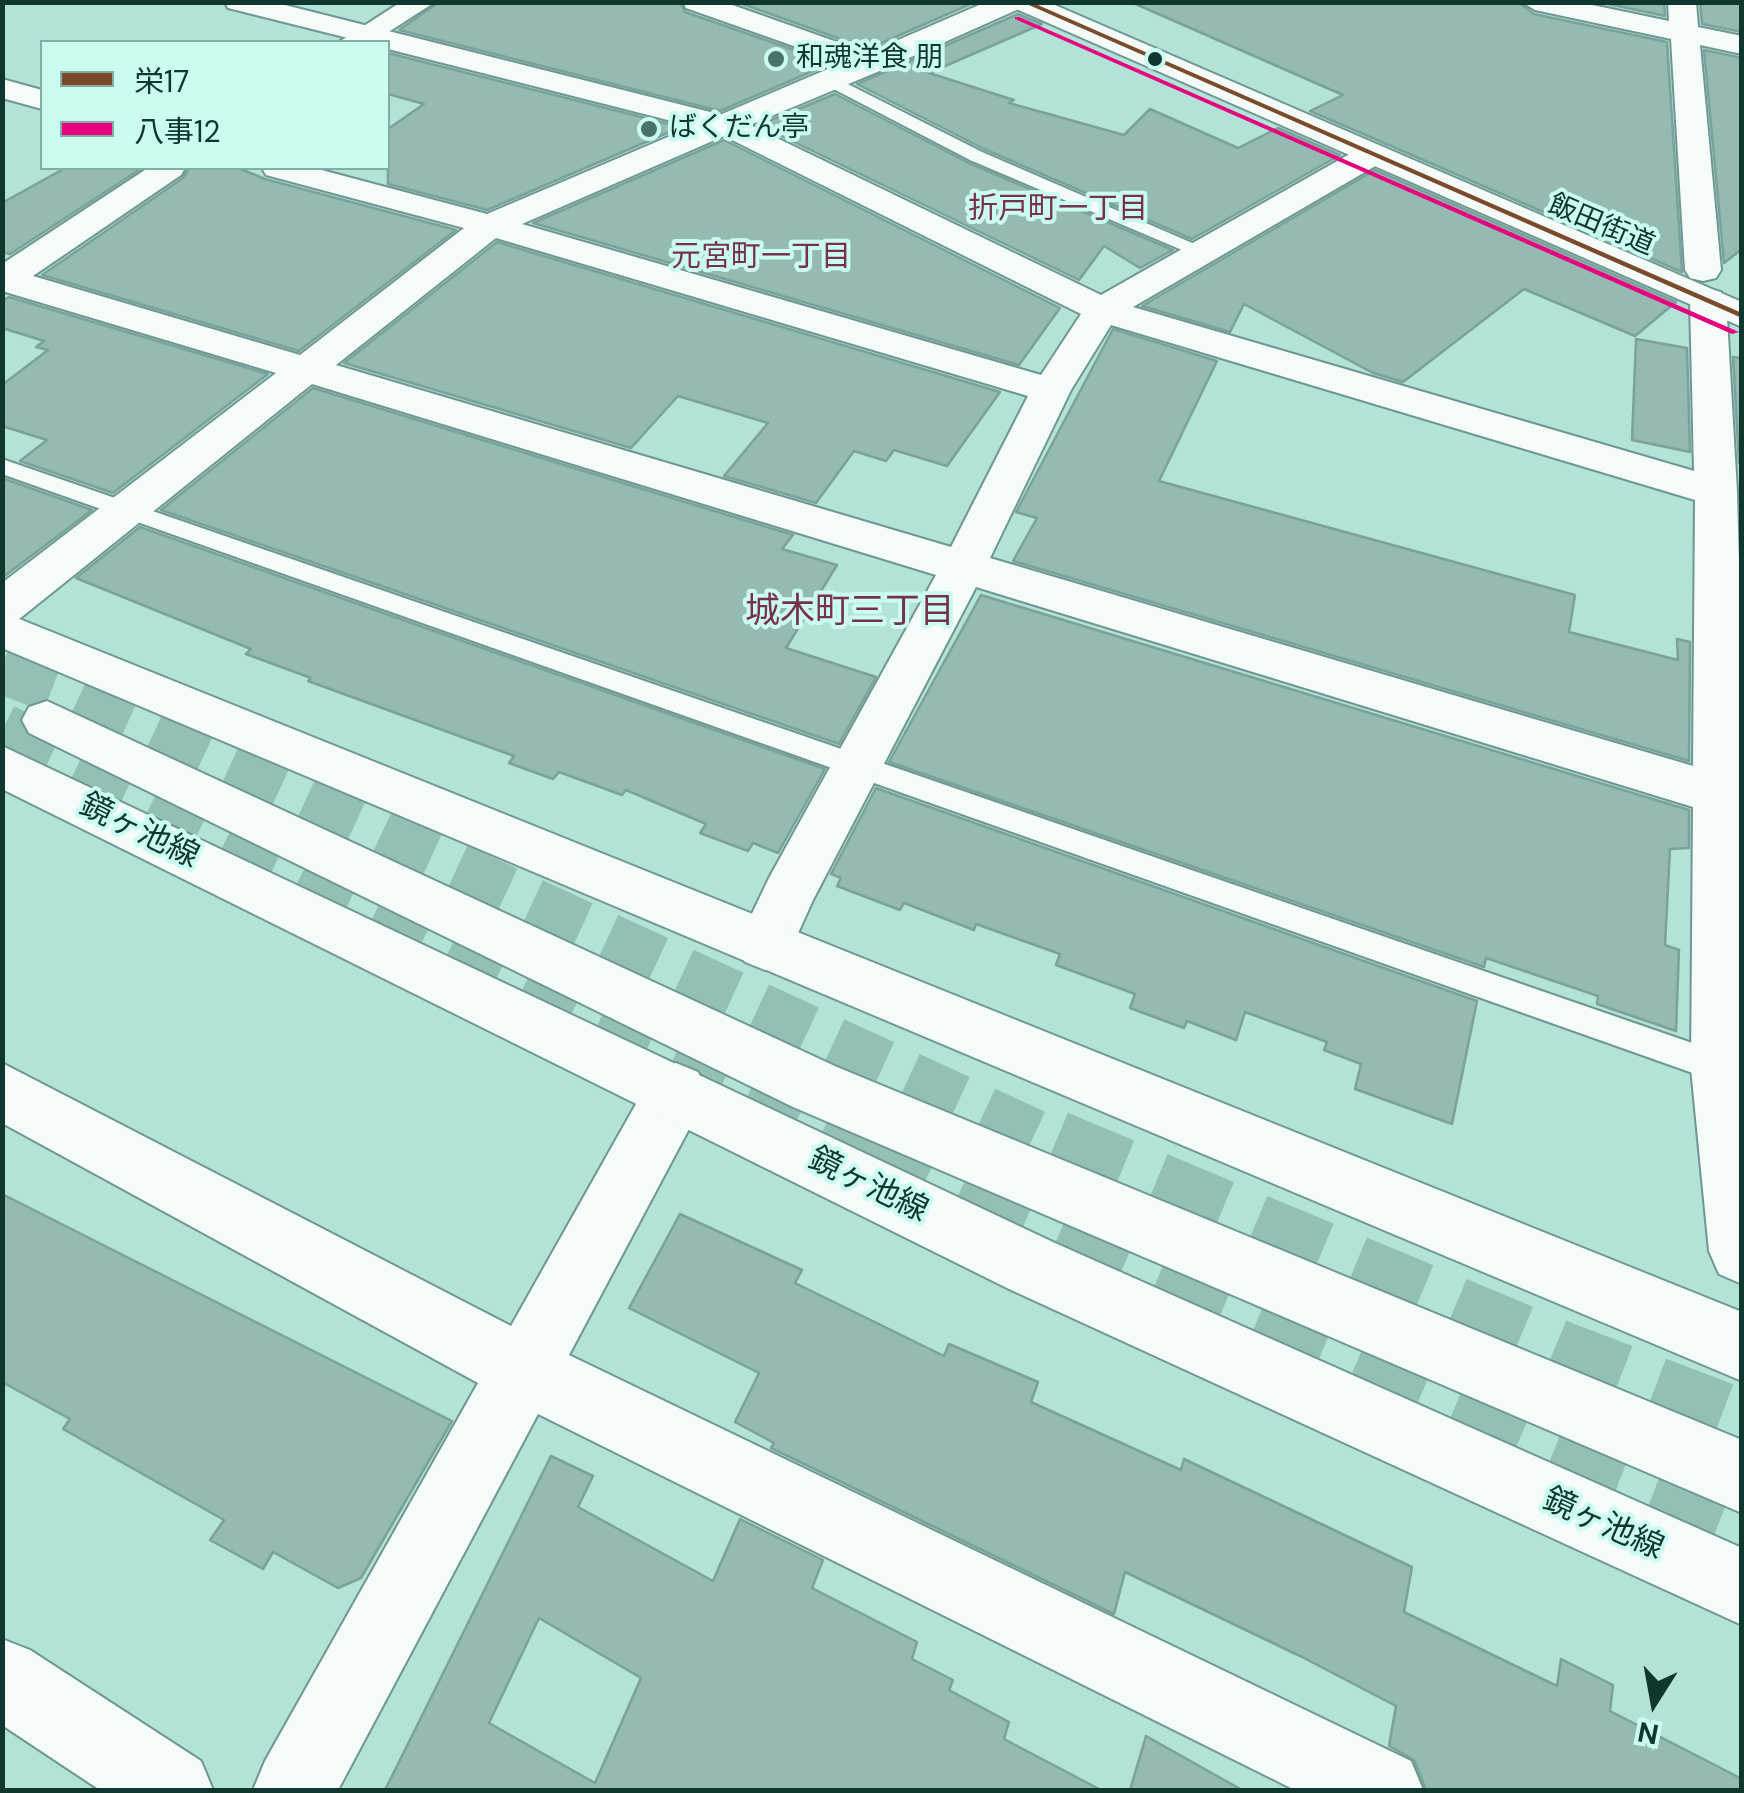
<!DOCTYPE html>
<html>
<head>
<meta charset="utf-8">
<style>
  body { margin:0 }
  #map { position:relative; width:1744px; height:1793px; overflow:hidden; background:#b3e2d9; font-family:"DM Sans","Noto Sans JP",sans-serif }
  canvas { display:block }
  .frame { position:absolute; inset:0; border:5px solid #103630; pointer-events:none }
  .legend { position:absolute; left:40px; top:40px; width:350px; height:130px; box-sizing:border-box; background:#cafcf2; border:2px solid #80ada4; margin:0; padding:12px 18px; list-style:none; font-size:30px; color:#103630 }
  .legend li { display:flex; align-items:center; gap:20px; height:50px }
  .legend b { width:50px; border:2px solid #80ada4 }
  .north { position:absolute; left:1604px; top:1653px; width:100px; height:100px; -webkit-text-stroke:8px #cafcf2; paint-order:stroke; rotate:191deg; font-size:28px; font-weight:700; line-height:40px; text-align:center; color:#103630 }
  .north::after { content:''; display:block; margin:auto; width:35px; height:45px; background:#103630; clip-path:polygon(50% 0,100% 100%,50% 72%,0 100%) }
</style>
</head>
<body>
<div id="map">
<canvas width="1744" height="1793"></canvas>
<div class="frame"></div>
<ul class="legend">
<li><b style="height:12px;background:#7a4b2a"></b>栄17</li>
<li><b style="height:12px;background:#e5007d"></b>八事12</li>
</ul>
<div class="north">N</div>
</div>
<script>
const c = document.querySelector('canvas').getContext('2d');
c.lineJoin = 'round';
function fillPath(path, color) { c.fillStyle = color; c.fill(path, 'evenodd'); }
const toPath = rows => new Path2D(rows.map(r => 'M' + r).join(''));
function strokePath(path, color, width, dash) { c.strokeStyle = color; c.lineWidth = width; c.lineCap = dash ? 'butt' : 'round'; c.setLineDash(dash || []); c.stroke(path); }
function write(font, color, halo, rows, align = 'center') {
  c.font = font + ' "DM Sans","Noto Sans JP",sans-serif'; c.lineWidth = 8; c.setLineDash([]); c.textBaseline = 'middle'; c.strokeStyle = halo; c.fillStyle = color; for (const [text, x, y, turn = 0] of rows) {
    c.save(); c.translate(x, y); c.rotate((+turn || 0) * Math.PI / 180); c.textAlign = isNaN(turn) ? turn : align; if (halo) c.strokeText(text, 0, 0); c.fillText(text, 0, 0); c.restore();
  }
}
const building = toPath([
  [439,2,680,2,685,12,832,63,720,111,399,30,439,2],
  [737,2,975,2,868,49,737,2],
  [1131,2,1518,2,1534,14,1667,42,1682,272,1310,111,1343,95,1131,2],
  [1599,2,1664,2,1665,16,1599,2],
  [1700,2,1742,2,1742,32,1702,24,1700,2],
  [1018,14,1042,24,929,73,1014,100,1009,103,1124,135,1150,109,1238,148,1278,128,1340,155,1192,239,984,149,857,84,1018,14],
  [1704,50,1742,58,1742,249,1724,263,1704,50],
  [388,53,681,127,487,210,388,184,388,129,424,104,388,94,388,53],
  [835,94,969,163,1173,250,1140,268,1104,246,1079,280,759,125,835,94],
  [724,140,1060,308,1019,365,533,223,724,140],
  [65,168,142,168,10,254,2,252,2,203,65,168],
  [189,168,238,168,265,179,456,230,299,351,42,275,183,178,189,168],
  [1375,170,1676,302,1635,336,1524,289,1403,382,1373,373,1244,304,1230,332,1142,306,1375,170],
  [497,242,1000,392,947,466,894,450,886,461,854,451,816,503,724,476,768,423,678,396,631,448,344,363,497,242],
  [9,297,268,374,113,493,20,461,47,440,2,426,2,385,48,350,36,347,44,341,2,328,2,301,9,297],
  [1113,329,1217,361,1159,481,1575,595,1569,632,1678,660,1677,639,1690,642,1689,761,1013,561,1037,518,1016,512,1113,329],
  [1636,339,1687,348,1690,452,1632,440,1636,339],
  [1733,357,1742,358,1742,463,1739,463,1733,357],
  [313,388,793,535,782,549,837,565,786,648,876,677,839,744,161,510,313,388],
  [2,478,92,510,2,578,2,478],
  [140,527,825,769,778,853,753,843,748,851,700,833,706,824,626,790,622,795,559,772,553,779,509,763,514,756,308,681,311,678,246,654,251,649,76,578,140,527],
  [981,595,1689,810,1689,848,1670,849,1665,945,1679,950,1676,1031,1597,1004,1598,996,1486,958,1484,967,889,762,981,595],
  [876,788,1477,1001,1452,1124,1355,1089,1361,1064,1324,1050,1327,1042,1245,1012,1236,1040,1187,1021,1184,1028,1130,1008,1135,994,1056,965,1060,954,976,924,974,930,904,903,900,910,837,886,841,878,831,874,876,788],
  [2,1194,452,1421,361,1578,338,1588,273,1552,263,1569,210,1540,224,1520,63,1429,70,1419,2,1382,2,1194],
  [680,1214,802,1270,795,1283,944,1356,949,1344,1038,1382,1031,1402,1181,1470,1184,1459,1412,1567,1404,1612,1557,1686,1561,1659,1613,1685,1610,1711,1742,1779,1742,1790,1426,1790,1414,1760,1389,1746,1396,1706,1302,1657,1125,1572,1114,1614,771,1448,774,1443,735,1422,759,1373,629,1308,680,1214],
  [551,1456,593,1476,578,1507,713,1581,740,1519,823,1560,812,1588,917,1642,912,1659,953,1680,949,1690,1009,1722,1004,1739,1101,1790,385,1790,551,1456],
  [539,1618,641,1678,595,1783,489,1723,539,1618],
  [1146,1736,1242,1790,1130,1790,1146,1736]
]);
fillPath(building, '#94bab2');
strokePath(building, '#7aa19a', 2.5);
strokePath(toPath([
  [2,666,62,689,1060,1149],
  [2,731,867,1149]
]), '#92c0b7', 55, [55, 28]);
strokePath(toPath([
  [862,1146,981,1204,1552,1446,1742,1520],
  [1054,1146,1565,1359,1742,1426]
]), '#92c0b7', 72, [72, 36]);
const lane = toPath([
  [824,78,836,78,982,152,1213,252,1210,256,1196,256,970,160,824,84,824,78],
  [2,459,1721,1053,1733,1057,1737,1068,1733,1079,1721,1083,2,474,2,459]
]);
const street = toPath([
  [401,2,435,2,373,42,339,42,401,2],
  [683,2,724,2,868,53,986,2,1024,2,1021,8,882,70,750,125,1101,295,1362,147,1384,147,1389,154,1384,161,1133,307,1694,471,1690,300,1695,292,1708,289,1721,292,1726,300,1737,492,1742,667,1742,1284,1719,1274,1709,1251,1691,1068,1693,807,976,587,813,900,785,962,765,970,745,962,737,945,769,878,936,575,312,384,18,620,2,624,2,583,276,373,2,291,2,264,148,168,185,168,181,175,33,276,300,355,464,228,266,175,262,168,314,168,487,214,842,63,686,8,683,2],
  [724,136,1081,314,1041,375,522,224,724,136],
  [496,238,1028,396,951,547,336,365,496,238],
  [1111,325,1695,500,1693,766,990,558,1071,390,1111,325],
  [1522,2,1578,2,1669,21,1668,2,1696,2,1698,27,1742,36,1742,54,1700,45,1721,270,1716,278,1703,281,1690,278,1685,270,1671,39,1535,10,1522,2],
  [2,79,42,90,42,109,2,98,2,79],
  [2,1063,511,1326,654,1072,676,1063,698,1072,706,1092,698,1112,569,1355,1411,1761,1423,1790,1295,1790,538,1414,338,1790,253,1790,265,1761,478,1383,2,1123,2,1063],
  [2,1639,30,1650,201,1761,213,1790,100,1790,2,1725,2,1639]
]);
const secondary = toPath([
  [225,2,273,2,738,119,743,126,738,133,727,135,388,49,388,42,364,42,228,8,225,2],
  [2,612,1742,1312,1742,1381,2,648,2,612],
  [2,746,1055,1243,1742,1548,1742,1625,1009,1289,2,789,2,746]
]);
const highway = toPath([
  [1011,2,1048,2,1742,302,1742,327,1014,8,1011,2],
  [47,701,837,1067,1742,1440,1742,1513,793,1107,29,733,22,720,29,707,47,701]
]);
strokePath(lane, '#6f9791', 4);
strokePath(street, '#6f9791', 4);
strokePath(secondary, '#6f9791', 4);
strokePath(highway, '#6f9791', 4);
fillPath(lane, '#f4fbf9');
fillPath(street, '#f4fbf9');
fillPath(secondary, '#f4fbf9');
fillPath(highway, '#f4fbf9');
fillPath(toPath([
  [1022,2,1031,2,1742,313,1742,318,1022,2]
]), '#7a4b2a');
fillPath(toPath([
  [1015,17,1019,17,1739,332,1732,334,1015,19,1015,17]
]), '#e5007d');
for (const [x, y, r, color] of [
  [776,59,10,"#49726b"],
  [1155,59,9,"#103630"],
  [649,129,10,"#49726b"]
]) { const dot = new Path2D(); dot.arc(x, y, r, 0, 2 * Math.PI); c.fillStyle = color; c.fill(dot); strokePath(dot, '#cafcf2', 4); }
write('28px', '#103630', '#cafcf2', [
  ["和魂洋食 朋",796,59],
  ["ばくだん亭",669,129]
], 'left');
write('28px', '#103630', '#cafcf2', [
  ["飯田街道",1601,226,23]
]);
write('30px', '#773249', '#cafcf2', [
  ["折戸町一丁目",1058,210],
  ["元宮町一丁目",761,258]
]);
write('32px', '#103630', '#cafcf2', [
  ["鏡ヶ池線",139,832,26],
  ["鏡ヶ池線",868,1186,26],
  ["鏡ヶ池線",1603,1525,24]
]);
write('35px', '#773249', '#cafcf2', [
  ["城木町三丁目",850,613]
]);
</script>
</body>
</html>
